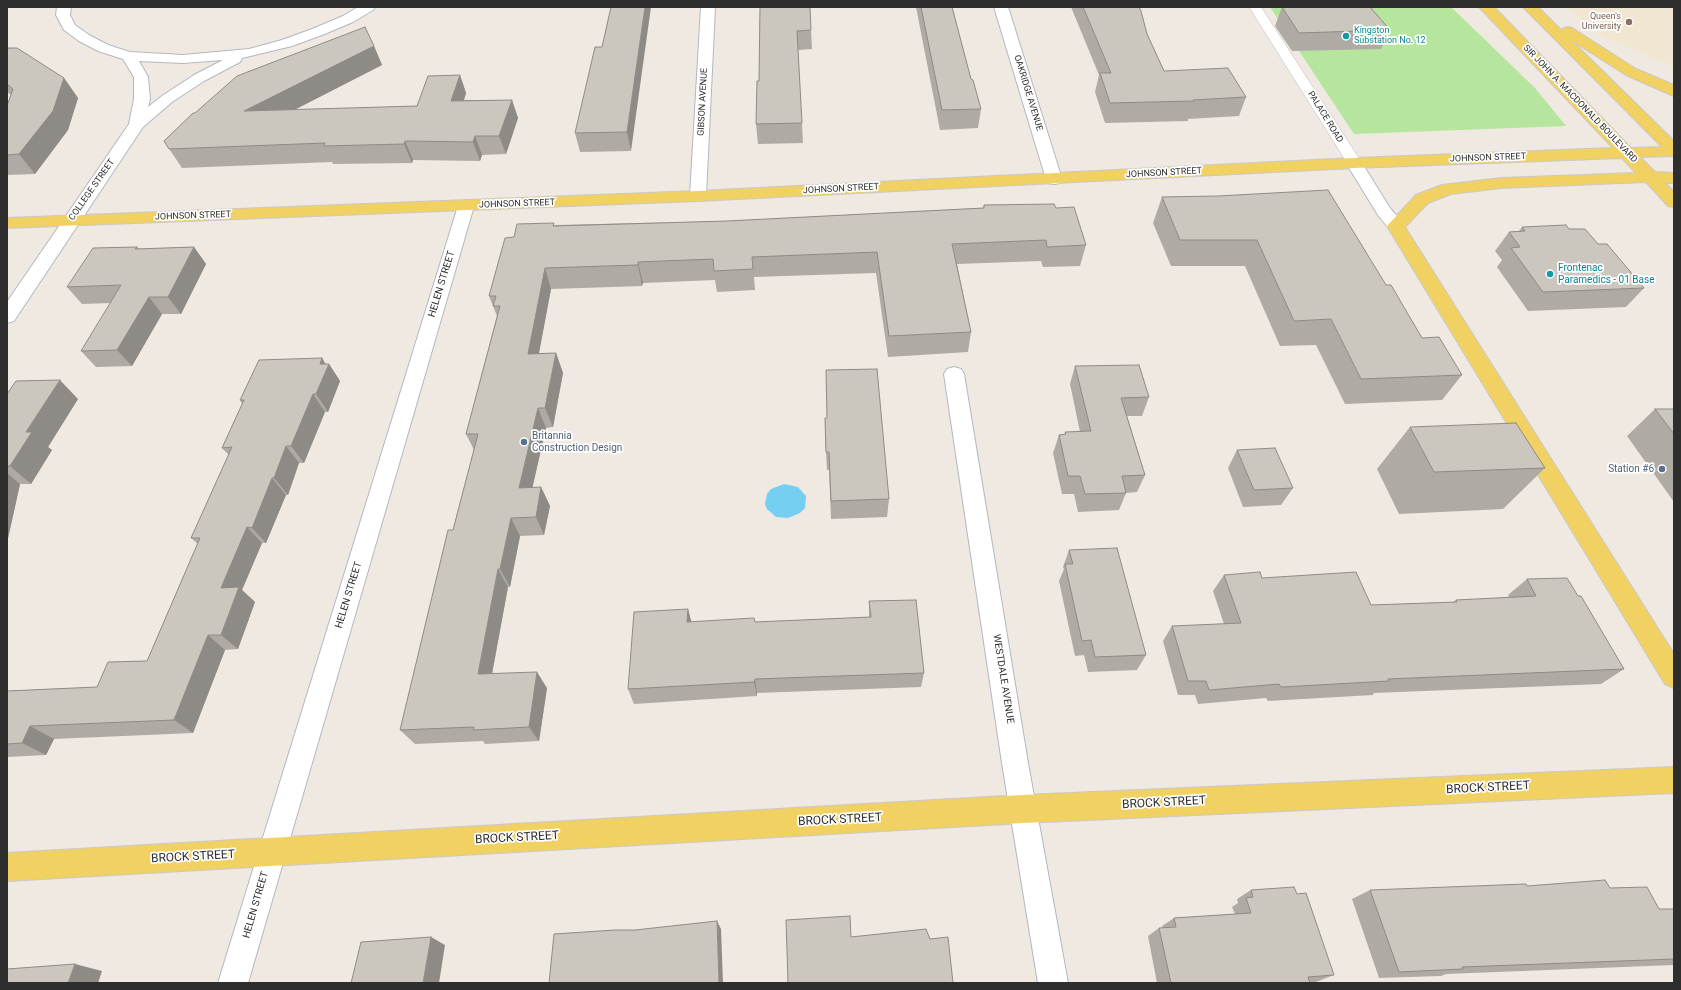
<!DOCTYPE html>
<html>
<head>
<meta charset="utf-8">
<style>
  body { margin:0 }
  #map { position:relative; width:1681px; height:990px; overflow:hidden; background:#efe9e1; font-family:Roboto,sans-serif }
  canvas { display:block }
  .frame { position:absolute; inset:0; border:8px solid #2e2e2e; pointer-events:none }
</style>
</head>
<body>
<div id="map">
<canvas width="1681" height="990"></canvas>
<div class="frame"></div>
</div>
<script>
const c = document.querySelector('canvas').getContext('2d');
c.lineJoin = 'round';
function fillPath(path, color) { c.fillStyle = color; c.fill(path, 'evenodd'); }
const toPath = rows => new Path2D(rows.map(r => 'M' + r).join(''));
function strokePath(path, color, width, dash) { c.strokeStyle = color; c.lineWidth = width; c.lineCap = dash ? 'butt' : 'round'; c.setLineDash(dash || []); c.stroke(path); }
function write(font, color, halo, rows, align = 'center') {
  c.font = font + ' Roboto,sans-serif'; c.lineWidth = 3.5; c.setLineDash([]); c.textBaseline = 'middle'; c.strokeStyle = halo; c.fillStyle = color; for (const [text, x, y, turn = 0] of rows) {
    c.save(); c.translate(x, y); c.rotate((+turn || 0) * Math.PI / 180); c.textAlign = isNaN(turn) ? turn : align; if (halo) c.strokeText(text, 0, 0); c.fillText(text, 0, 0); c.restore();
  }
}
fillPath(toPath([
  [1565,7,1674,7,1674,67,1604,37]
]), '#f0e6d1');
fillPath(toPath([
  [1270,7,1451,7,1535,88,1566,126,1354,134]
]), '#b6e59e');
fillPath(toPath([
  [784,484,798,487,806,496,805,508,800,513,788,518,776,517,767,509,765,504,767,494,771,489]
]), '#75cff0');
const lane = toPath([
  [1249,7,1261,7,1362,163,1359,166,1354,168,1349,166,1249,7]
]);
const street = toPath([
  [57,7,71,7,70,15,75,25,89,35,108,45,130,52,183,55,249,49,282,40,312,29,343,16,358,7,375,7,373,10,353,22,322,35,292,46,242,58,240,62,204,81,172,102,143,127,14,321,7,323,7,302,129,124,134,99,134,77,123,59,98,51,79,41,64,30,56,15,57,7],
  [223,60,194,75,162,96,148,107,150,99,148,77,139,61,183,63,223,60],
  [701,7,715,7,706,196,704,200,698,201,692,200,690,196,701,7],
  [994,7,1008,7,1062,179,1060,183,1054,184,1048,183,1046,179,994,7],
  [466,201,472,202,474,206,248,983,218,983,458,206,460,202,466,201],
  [954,367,961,369,964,374,1028,763,1068,983,1038,983,1002,763,944,374,947,369,954,367]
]);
const secondary = toPath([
  [1354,158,1360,160,1390,208,1402,222,1405,226,1402,230,1396,232,1390,230,1378,215,1346,163,1348,160,1354,158]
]);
const primary = toPath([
  [1479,7,1494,7,1631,148,1662,147,1523,7,1538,7,1561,30,1567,27,1572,28,1636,69,1674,85,1674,96,1669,94,1626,75,1571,40,1674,141,1674,156,1640,157,1655,172,1674,173,1674,183,1665,183,1674,192,1674,207,1668,206,1646,182,1501,188,1451,194,1428,203,1405,227,1674,654,1674,688,1665,684,1387,226,1416,195,1442,185,1501,178,1636,173,1622,158,1354,168,698,201,7,228,7,218,698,191,1354,158,1613,148,1479,7],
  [1674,767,1674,793,1023,823,7,881,7,853,1023,795,1674,767]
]);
strokePath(lane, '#b4b7c1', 1);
strokePath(street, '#b4b7c1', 2);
strokePath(secondary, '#b4b7c1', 2);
strokePath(primary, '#c9c9c9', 2);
fillPath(lane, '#fff');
fillPath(street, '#fff');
fillPath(secondary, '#fff');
fillPath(primary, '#f2d163');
fillPath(toPath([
  [611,7,631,151,580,152,575,133,602,47],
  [760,7,811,30,812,49,798,50,803,143,758,144,756,124,759,81],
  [916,7,952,7,971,79,981,109,978,128,940,130],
  [1071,7,1139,7,1147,34,1164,71,1246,97,1239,116,1188,119,1188,121,1105,123,1095,92,1099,75],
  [1282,7,1370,7,1390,30,1381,49,1292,51,1275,26],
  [374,46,382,65,294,110,417,106,460,75,466,93,464,100,512,100,518,118,506,154,482,155,480,161,413,160,412,163,333,164,332,162,182,168,164,141,195,113],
  [7,49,64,78,78,98,68,130,35,174,7,175,7,106,11,95,7,92],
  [1162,197,1386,285,1422,338,1462,375,1442,400,1345,404,1316,345,1280,346,1245,266,1171,266,1153,223],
  [984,205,1056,208,1086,245,1080,266,1043,267,1041,261,957,264,971,332,968,352,888,357,876,273,754,277,755,290,717,292,715,280,643,283,642,286,551,289,539,353,556,353,563,373,553,427,546,428,532,488,541,487,550,506,544,535,520,536,510,587,508,587,492,674,547,688,539,741,485,744,483,741,415,744,400,730,474,450,466,434,497,316,489,296,555,225,727,221,983,208],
  [1522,227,1569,229,1598,244,1644,288,1626,307,1528,311,1497,267,1502,260,1495,251,1509,232,1519,231],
  [137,247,139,249,194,247,206,264,181,314,162,314,132,366,96,367,81,351,111,303,82,304,67,287],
  [322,358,325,364,329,364,340,381,328,412,325,412,304,463,299,463,288,495,286,495,266,543,262,543,242,590,255,602,238,649,225,650,193,733,54,739,46,755,7,757,7,691,97,687,147,661,198,544,191,538,229,455,222,448,242,404,240,400],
  [1075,366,1149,397,1142,416,1127,416,1145,475,1137,492,1126,493,1119,510,1078,512,1074,494,1062,494,1053,453,1059,435,1065,434,1065,432,1080,432,1070,384],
  [826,370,889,499,887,517,831,519,829,470,827,470,825,436,825,418,827,418],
  [7,394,78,399,48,447,52,450,31,484,20,484,7,543],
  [1655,409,1674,409,1674,502,1627,436],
  [1410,427,1545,468,1503,509,1399,514,1377,469],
  [1237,450,1293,488,1281,505,1243,507,1228,468],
  [1069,550,1146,655,1137,670,1088,672,1084,655,1075,656,1059,581,1064,569,1063,567],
  [1224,575,1262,578,1371,605,1453,602,1456,600,1509,598,1508,595,1527,579,1624,669,1601,684,1374,693,1373,695,1268,701,1266,698,1198,704,1195,695,1178,695,1163,641,1172,626,1224,624,1213,591],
  [869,601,924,673,921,687,757,693,757,696,634,704,628,689,688,609,691,622,755,622,869,617],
  [1527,886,1610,888,1659,909,1674,909,1674,965,1446,974,1441,976,1379,978,1352,899,1370,890],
  [1251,890,1334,975,1316,982,1310,982,1310,983,1157,983,1148,936,1159,928,1163,928,1162,926,1174,918,1235,914,1232,907,1238,903,1237,899]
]), '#afaba4');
fillPath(toPath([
  [645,7,651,7,631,151,627,132],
  [374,46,382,65,255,130,244,111],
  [460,75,466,93,458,119,451,101],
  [64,78,78,98,68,130,35,174,19,154],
  [512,100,518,118,506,154,499,136],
  [475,136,482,155,480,161,473,142],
  [405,141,413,160,412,163,404,144],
  [194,247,206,264,181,314,168,297],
  [638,262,643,283,642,286,638,265],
  [545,268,551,289,535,374,528,354],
  [149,297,162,314,132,366,117,350],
  [556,353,563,373,553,427,545,408],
  [322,358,328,368,329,364,340,381,328,412,316,394,320,364],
  [60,380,78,399,48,447,52,450,31,484,10,466,26,432],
  [313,394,325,412,304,463,291,446],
  [538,408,546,428,528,507,519,488],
  [286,446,299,463,288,495,274,478],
  [7,473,20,484,7,543],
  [272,478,286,495,266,543,252,528],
  [541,487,550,506,544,535,536,517],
  [511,518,520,536,510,587,500,569],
  [247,527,262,543,242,590,255,602,238,649,221,635,221,588],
  [498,569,508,587,489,690,478,674],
  [688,609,692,624,687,622],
  [208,635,225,650,193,733,174,720],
  [537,672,547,688,539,741,529,727],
  [755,679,757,693,757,696,754,682],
  [30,726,54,739,46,755,22,743],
  [717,921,721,929,723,983,719,983],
  [431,937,445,945,439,983,423,983],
  [75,964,102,971,98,983,68,983]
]), '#8e8b86');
const building = toPath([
  [611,7,645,7,627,132,575,133,595,47,602,47,611,7],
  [760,7,810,7,811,30,797,31,802,123,756,124,757,81,759,81,760,7],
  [921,7,952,7,971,79,973,80,981,109,942,110,921,7],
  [1083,7,1139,7,1141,11,1147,34,1164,71,1228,68,1246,97,1193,100,1194,101,1110,103,1100,73,1111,73,1083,7],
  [1282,7,1370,7,1390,30,1299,33,1282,7],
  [365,27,374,46,244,111,417,106,428,76,460,75,451,101,512,100,499,136,475,136,473,142,405,141,404,144,324,146,325,143,169,149,164,141,193,113,195,113,237,76,365,27],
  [9,48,17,48,64,78,53,111,19,154,7,155,7,106,13,89,7,84,7,49,9,48],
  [1328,190,1386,285,1391,285,1422,338,1439,337,1462,375,1361,379,1331,319,1294,321,1257,240,1180,240,1162,197,1218,196,1328,190],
  [1054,204,1056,208,1074,207,1086,245,1047,247,1046,240,952,244,971,332,889,336,877,252,752,257,753,269,714,271,713,259,638,262,638,265,545,268,528,354,556,353,545,408,538,408,519,488,541,487,536,517,511,518,500,569,498,569,478,674,537,672,529,727,473,730,474,727,400,730,448,530,453,530,478,434,466,434,500,306,493,306,496,296,489,296,505,238,514,237,517,224,554,223,553,226,727,221,984,208,984,205,1054,204],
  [1566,225,1569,229,1585,229,1598,244,1607,244,1644,288,1543,292,1511,248,1520,247,1509,232,1525,231,1522,227,1566,225],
  [137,247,135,249,194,247,168,297,149,297,117,350,81,351,121,285,67,287,93,248,137,247],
  [322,358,320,364,329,364,316,394,313,394,291,446,286,446,274,478,272,478,252,528,247,527,221,588,239,587,221,635,208,635,174,720,30,726,22,743,7,744,7,691,97,687,108,662,147,661,200,538,191,538,232,447,222,448,244,400,240,400,259,360,322,358],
  [1139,365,1149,397,1121,398,1145,475,1122,476,1126,493,1085,494,1080,476,1068,476,1059,435,1066,434,1065,432,1091,431,1075,366,1139,365],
  [877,369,889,499,831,501,829,452,826,452,825,418,827,418,826,370,877,369],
  [60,380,26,432,32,432,10,466,7,466,7,394,16,381,60,380],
  [1655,409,1674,409,1674,434,1655,409],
  [1516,423,1545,468,1434,472,1410,427,1516,423],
  [1275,448,1293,488,1254,490,1237,450,1275,448],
  [1117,548,1146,655,1095,657,1091,640,1082,641,1065,564,1073,564,1069,550,1117,548],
  [1260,572,1262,578,1356,572,1371,605,1457,602,1456,600,1536,596,1527,579,1567,578,1578,596,1581,596,1624,669,1388,679,1389,681,1281,687,1279,684,1209,690,1206,681,1188,681,1172,626,1241,623,1224,575,1260,572],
  [916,600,924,673,755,679,754,682,628,689,634,612,688,609,687,622,754,618,755,622,871,617,869,601,916,600],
  [1605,880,1610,888,1647,887,1659,909,1674,909,1674,959,1462,967,1463,969,1399,972,1370,890,1526,884,1527,886,1605,880],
  [1294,887,1297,894,1306,893,1334,975,1308,977,1310,983,1171,983,1159,928,1176,927,1174,918,1251,913,1246,898,1253,897,1251,890,1294,887],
  [850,916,851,937,926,929,930,939,948,937,953,983,788,983,786,920,850,916],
  [717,921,719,983,549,983,554,934,615,930,635,930,717,921],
  [431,937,423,983,351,983,361,942,431,937],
  [75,964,68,983,7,983,7,969,75,964]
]);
fillPath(building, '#cbc7bf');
strokePath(building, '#8e8b86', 1);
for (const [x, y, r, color] of [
  [1629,22,4,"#8d6e63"],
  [1346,36,4,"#0f9aa8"],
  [1550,274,4,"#0f9aa8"],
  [524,442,4,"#5c6f8a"],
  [1662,469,4,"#5c6f8a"]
]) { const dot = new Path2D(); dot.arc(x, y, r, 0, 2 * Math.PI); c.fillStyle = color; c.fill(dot); strokePath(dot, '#fff', 1.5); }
write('9px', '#785e54', '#fff', [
  ["Queen's",1621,17],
  ["University",1621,27]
], 'right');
write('9px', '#0d838f', '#fff', [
  ["Kingston",1354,31],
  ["Substation No. 12",1354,41]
], 'left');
write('9px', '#2e2e2e', '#fff', [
  ["OAKRIDGE AVENUE",1028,93,73],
  ["GIBSON AVENUE",703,102,-87],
  ["SIR JOHN A. MACDONALD BOULEVARD",1580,104,46],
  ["PALACE ROAD",1325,117,58],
  ["JOHNSON STREET",1488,158,-2],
  ["JOHNSON STREET",1164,173,-3],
  ["JOHNSON STREET",841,189,-3],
  ["COLLEGE STREET",92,190,-55],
  ["JOHNSON STREET",517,204,-2],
  ["JOHNSON STREET",193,216,-2]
]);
write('10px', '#0d838f', '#fff', [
  ["Frontenac",1558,268],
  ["Paramedics - 01 Base",1558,280]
], 'left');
write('10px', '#2e2e2e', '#fff', [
  ["HELEN STREET",442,284,-73],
  ["HELEN STREET",349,595,-73],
  ["WESTDALE AVENUE",1003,679,81],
  ["HELEN STREET",256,905,-74]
]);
write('10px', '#4e5e75', '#fff', [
  ["Britannia",532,436],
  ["Construction Design",532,448],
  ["Station #6",1654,469,"right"]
], 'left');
write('12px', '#2e2e2e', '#fff', [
  ["BROCK STREET",1488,788,-3],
  ["BROCK STREET",1164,803,-3],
  ["BROCK STREET",840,820,-3],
  ["BROCK STREET",517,838,-3],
  ["BROCK STREET",193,857,-3]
]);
</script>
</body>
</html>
